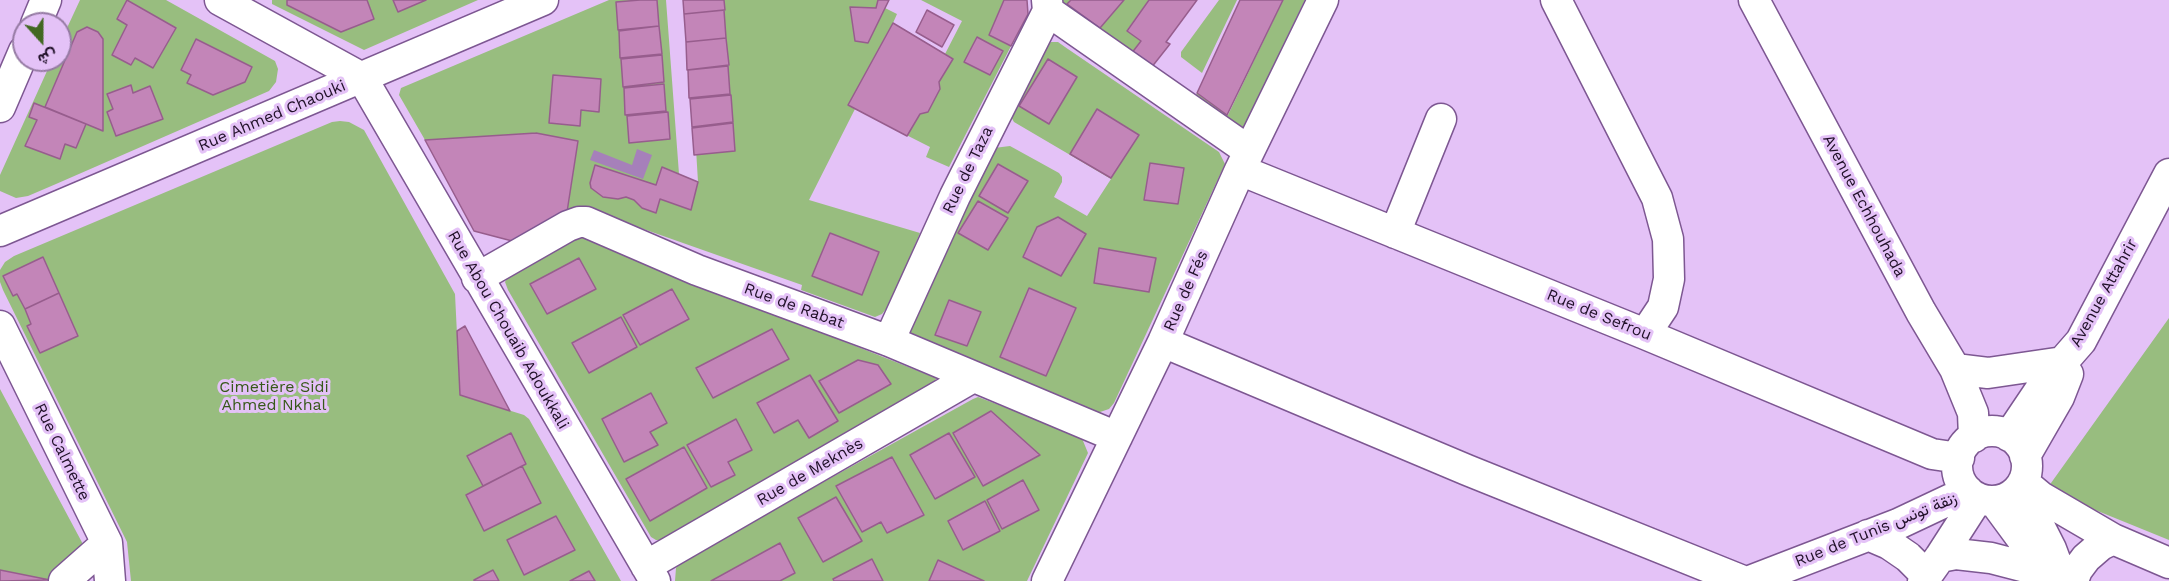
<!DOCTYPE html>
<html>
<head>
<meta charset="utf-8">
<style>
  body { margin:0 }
  #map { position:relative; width:2169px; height:581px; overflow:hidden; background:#e4c2f7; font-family:"Work Sans",Vazirmatn,sans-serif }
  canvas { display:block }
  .north { position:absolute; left:12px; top:12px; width:60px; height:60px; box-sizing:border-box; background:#e4c2f7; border:2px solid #967ba4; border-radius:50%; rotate:159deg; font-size:16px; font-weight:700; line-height:24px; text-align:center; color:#201028 }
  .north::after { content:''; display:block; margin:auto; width:21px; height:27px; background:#426822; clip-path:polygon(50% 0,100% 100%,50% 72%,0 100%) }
</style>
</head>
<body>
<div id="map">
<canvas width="2169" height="581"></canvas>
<div class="north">ش</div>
</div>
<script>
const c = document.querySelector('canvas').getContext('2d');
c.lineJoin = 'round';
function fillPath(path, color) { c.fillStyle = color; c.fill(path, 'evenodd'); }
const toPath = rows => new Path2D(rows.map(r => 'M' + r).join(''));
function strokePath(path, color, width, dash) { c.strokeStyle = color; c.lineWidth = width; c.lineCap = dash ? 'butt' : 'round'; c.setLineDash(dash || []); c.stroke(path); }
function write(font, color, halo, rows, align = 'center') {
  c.font = font + ' "Work Sans",Vazirmatn,sans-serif'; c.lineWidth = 6; c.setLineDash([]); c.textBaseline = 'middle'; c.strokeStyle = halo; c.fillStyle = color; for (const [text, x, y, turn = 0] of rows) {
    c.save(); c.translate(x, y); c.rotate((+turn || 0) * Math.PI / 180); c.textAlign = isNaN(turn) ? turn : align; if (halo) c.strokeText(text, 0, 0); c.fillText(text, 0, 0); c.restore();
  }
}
fillPath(toPath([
  [80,0,166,0,275,61,278,69,276,82,269,91,56,184,28,196,16,198,0,191,0,175,52,60,60,60,60,43],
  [272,0,478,0,364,50,272,4],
  [609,0,666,0,679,174,698,182,687,0,889,0,885,8,897,14,893,23,945,54,962,21,921,0,1004,0,989,35,1011,46,949,167,926,157,930,147,855,109,809,200,920,233,890,304,882,314,875,317,801,290,802,285,581,207,567,212,578,141,536,133,425,140,399,95,401,88],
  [1056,0,1149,0,1127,30,1141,41,1132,54],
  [1219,0,1237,0,1202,73,1181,57,1181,52],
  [1283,0,1305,0,1242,131,1192,104,1197,93,1228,115],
  [1051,42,1058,42,1065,47,1219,152,1225,164,1114,403,1109,409,1097,413,914,340,911,334,910,324,994,148,1010,146,1059,173,1062,177,1062,182,1054,197,1087,216,1111,179,1014,122,1010,115,1046,47],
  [340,121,349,122,364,130,455,294,460,395,524,415,529,419,621,581,131,581,127,542,3,290,0,282,0,270,5,262,14,256,332,122],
  [576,236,584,238,936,378,933,389,667,540,656,540,651,537,508,290,505,282,508,276],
  [2169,318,2169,540,2046,490],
  [0,389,85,548,50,580,0,570],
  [978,397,1081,436,1088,453,1027,581,675,581,676,568,681,561,973,399]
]), '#98bd7f');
fillPath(toPath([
  [637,149,652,155,643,179,590,160,594,150,632,165]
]), '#a680ba');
const building = toPath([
  [127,0,176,28,153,68,135,58,131,65,112,55,127,25,117,19,127,0],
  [287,0,367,0,374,19,341,32,287,5,287,0],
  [393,0,426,0,398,12,393,0],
  [640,0,657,0,659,26,618,30,616,2,640,0],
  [683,0,724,0,725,10,684,14,683,0],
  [878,0,889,0,868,43,855,41,850,7,876,8,878,0],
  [1004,0,1027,0,1028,14,1011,46,989,35,1004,0],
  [1071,0,1124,0,1100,28,1067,4,1071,0],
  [1149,0,1197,0,1166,42,1170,44,1151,68,1131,54,1141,41,1127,31,1149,0],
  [1240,0,1283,0,1227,115,1197,93,1240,0],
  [724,10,726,38,686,42,684,14,724,10],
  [927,10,954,25,942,47,916,32,927,10],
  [893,23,953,59,939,82,940,89,928,112,920,114,907,136,848,105,893,23],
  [659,26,662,54,620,58,619,31,659,26],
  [87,27,98,32,103,39,103,131,45,107,77,32,87,27],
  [977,37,1003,51,990,75,964,62,977,37],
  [726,38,729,65,687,70,686,42,726,38],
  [196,39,252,67,245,82,213,95,187,83,191,75,181,70,196,39],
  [662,55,664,82,623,87,621,59,662,55],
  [1048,59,1077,77,1049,124,1019,106,1048,59],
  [728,66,730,94,689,98,688,70,728,66],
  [553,75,601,79,599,112,581,110,580,126,549,123,553,75],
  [664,84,666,111,625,115,624,88,664,84],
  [131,85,133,93,150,86,163,119,116,136,107,112,113,109,107,94,131,85],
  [731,95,733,122,692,127,690,99,731,95],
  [34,103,86,124,76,148,65,144,60,159,25,146,37,120,29,117,34,103],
  [1097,109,1139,135,1111,178,1070,154,1097,109],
  [668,112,670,139,629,143,627,116,668,112],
  [733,123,735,151,694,155,692,128,733,123],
  [536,133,578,141,567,212,516,242,474,231,425,140,536,133],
  [1150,163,1184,168,1178,204,1144,200,1150,163],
  [998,164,1028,181,1008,213,979,196,998,164],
  [595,165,656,185,662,167,698,182,691,210,660,199,656,213,642,208,634,200,626,197,618,199,603,197,591,188,590,183,595,165],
  [978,201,1008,218,988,250,958,233,978,201],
  [1058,217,1086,234,1061,276,1023,257,1037,227,1058,217],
  [830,233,879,252,862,295,812,276,830,233],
  [1099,248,1156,258,1149,292,1094,283,1099,248],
  [43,257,59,293,25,309,17,294,13,296,3,276,43,257],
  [579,258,596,289,547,314,530,284,579,258],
  [1029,288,1076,308,1046,376,1000,357,1029,288],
  [672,289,689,319,640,345,623,315,672,289],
  [59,293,78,336,40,353,27,326,31,324,25,309,59,293],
  [949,300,981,312,967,346,935,335,949,300],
  [621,317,637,347,589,373,572,343,621,317],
  [465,326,510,411,460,395,457,331,465,326],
  [772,329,789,359,713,398,696,368,772,329],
  [858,360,878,365,891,384,839,413,819,381,858,360],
  [810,375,838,421,809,438,798,420,774,433,757,403,810,375],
  [651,393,667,423,650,432,658,445,624,462,602,419,651,393],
  [991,411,1040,455,983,486,953,433,991,411],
  [736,419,752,450,728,462,735,475,711,487,687,445,736,419],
  [511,433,526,464,483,486,467,456,511,433],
  [949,433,975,477,935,499,910,455,949,433],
  [684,447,707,488,650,521,626,479,684,447],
  [892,457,924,515,887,533,881,522,862,532,836,486,892,457],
  [522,466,541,503,484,531,466,495,522,466],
  [1023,480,1039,510,1002,529,987,500,1023,480],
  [836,497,862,541,823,562,798,518,836,497],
  [985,501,1000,531,963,550,948,521,985,501],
  [556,516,575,550,524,575,507,540,556,516],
  [780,543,795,573,780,581,711,581,780,543],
  [872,559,883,581,834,581,833,579,872,559],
  [938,560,984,581,929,581,938,560],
  [0,570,50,580,0,581,0,570],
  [493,570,499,581,474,581,474,580,493,570],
  [589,571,595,581,570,581,589,571]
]);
fillPath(building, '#c385b8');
strokePath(building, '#975d8d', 1.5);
const minor = toPath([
  [220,0,362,78],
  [1556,0,1657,198,1668,239,1669,279,1663,307,1645,334],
  [1754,0,1921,312,1955,369,1973,413,1974,437],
  [1048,11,1249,151],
  [36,24,46,0],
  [362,78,655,581],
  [0,107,24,51],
  [1240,170,1645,334,1932,454,1959,458],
  [0,231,543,0],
  [1395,233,1441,119],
  [477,278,568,226,579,222,586,222,697,270,889,341,1117,437],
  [0,326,107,543,110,581],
  [889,341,955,196,1048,11,1047,0],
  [1163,342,1467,470,1743,581],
  [1955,369,1988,373,2063,362],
  '1957 466a35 35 0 1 1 70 0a35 35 0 1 1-70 0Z',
  [2009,436,2046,381,2081,341,2169,174],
  [2025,456,2059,397,2068,374],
  [2023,482,2041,497,2113,539,2169,563],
  [2020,488,2051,549,2057,565,2059,581],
  [1994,501,2047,573],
  [1868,535,1889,544,1908,557,1926,575],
  [1940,557,1956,554,1991,558,2045,572],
  [646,566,973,377],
  [64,581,107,543],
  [1047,581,1163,342,1240,170,1323,0],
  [1750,581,1898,524,1968,491],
  [1923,581,1940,557,1978,498],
  [2073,581,2077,570,2086,558,2101,545,2113,539]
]);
strokePath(minor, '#7d5792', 33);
strokePath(minor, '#fff', 30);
write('16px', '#201028', '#e4c2f7', [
  ["Rue Ahmed Chaouki",272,116,-23],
  ["Rue de Taza",968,170,-64],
  ["Avenue Echhouhada",1864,206,62],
  ["Rue de Fés",1186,291,-66],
  ["Avenue Attahrir",2104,293,-61],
  ["Rue de Rabat",794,306,20],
  ["Rue de Sefrou",1599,315,22],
  ["Rue Abou Chouaib Adoukkali",508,330,60],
  ["Rue Calmette",62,452,64],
  ["Rue de Meknès",810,472,-30],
  ["Rue de Tunis زنقة تونس",1876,530,-22]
]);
write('16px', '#37591a', '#e4c2f7', [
  ["Cimetière Sidi",274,387],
  ["Ahmed Nkhal",274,405]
]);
</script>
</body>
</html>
